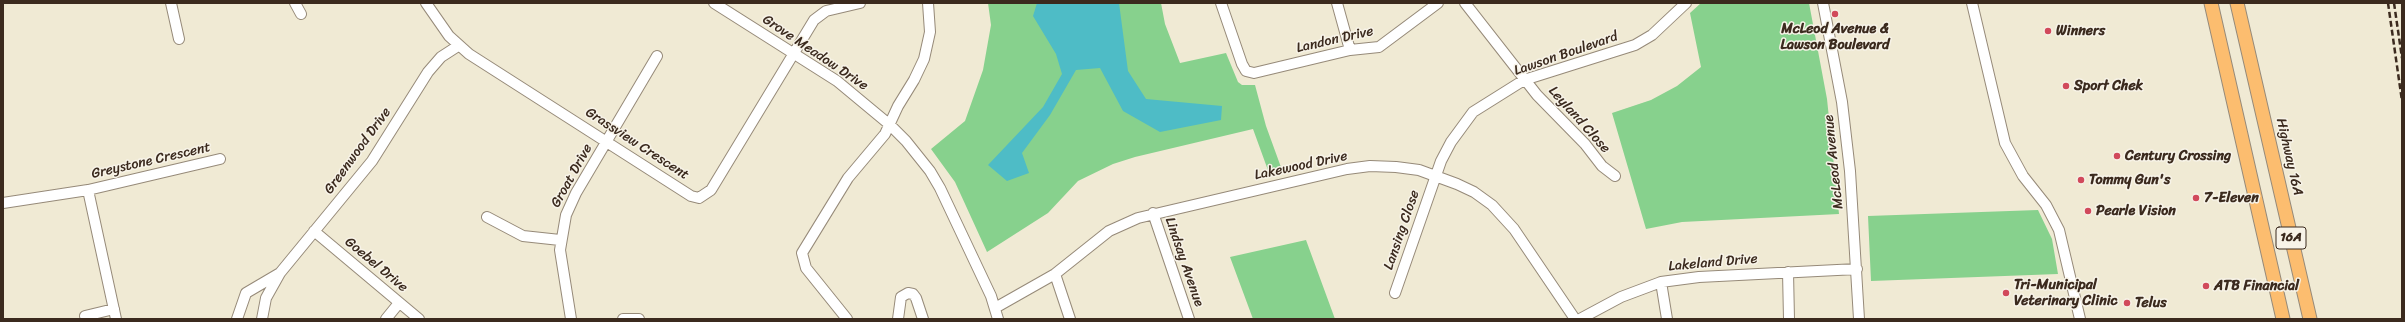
<!DOCTYPE html>
<html>
<head>
<meta charset="utf-8">
<style>
  body { margin:0 }
  #map { position:relative; width:2405px; height:322px; overflow:hidden; background:#f0ead4; font-family:Sriracha,sans-serif }
  canvas { display:block }
  .frame { position:absolute; inset:0; border:4px solid #3b2a1e; pointer-events:none }
</style>
</head>
<body>
<div id="map">
<canvas width="2405" height="322"></canvas>
<div class="frame"></div>
</div>
<script>
const c = document.querySelector('canvas').getContext('2d');
c.lineJoin = 'round';
function fillPath(path, color) { c.fillStyle = color; c.fill(path, 'evenodd'); }
const toPath = rows => new Path2D(rows.map(r => 'M' + r).join(''));
function strokePath(path, color, width, dash) { c.strokeStyle = color; c.lineWidth = width; c.lineCap = dash ? 'butt' : 'round'; c.setLineDash(dash || []); c.stroke(path); }
function write(font, color, halo, rows, align = 'center') {
  c.font = font + ' Sriracha,sans-serif'; c.lineWidth = 3; c.setLineDash([]); c.textBaseline = 'middle'; c.strokeStyle = halo; c.fillStyle = color; for (const [text, x, y, turn = 0] of rows) {
    c.save(); c.translate(x, y); c.rotate((+turn || 0) * Math.PI / 180); c.textAlign = isNaN(turn) ? turn : align; if (halo) c.strokeText(text, 0, 0); c.fillText(text, 0, 0); c.restore();
  }
}
fillPath(toPath([
  [988,3,1161,3,1165,24,1180,63,1226,53,1238,82,1242,85,1255,85,1266,126,1282,170,1269,173,1253,129,1135,157,1113,164,1078,181,1048,213,987,252,955,182,931,149,965,121,983,70,991,25],
  [1701,3,1809,3,1827,99,1839,214,1682,222,1646,229,1612,113,1651,100,1677,86,1701,67,1690,13],
  [2038,210,2052,239,2058,274,1871,281,1868,216],
  [1306,240,1335,319,1253,319,1230,257]
]), '#87d18d');
fillPath(toPath([
  [1037,3,1119,3,1128,71,1146,99,1222,106,1221,120,1160,132,1123,111,1100,68,1076,70,1050,115,1022,153,1029,173,1007,181,988,165,1043,107,1062,74,1056,54,1033,16]
]), '#4ebcc6');
const minor = toPath([
  [171,3,179,39],
  [295,3,301,14],
  [426,3,449,36,469,54,691,196,699,198,711,190,814,20,826,11,860,3],
  [714,3,837,81,890,125,906,141,930,171,940,188,991,296,998,319],
  [1221,3,1242,64,1246,71,1254,73,1350,50,1379,47,1438,3],
  [1337,3,1350,50],
  [1465,3,1537,95,1585,144,1602,166,1615,176],
  [1823,3,1842,102,1850,171,1859,319],
  [1972,3,2005,143,2023,176,2046,205,2059,230,2080,319],
  [88,190,116,319],
  [3,203,88,190,220,159],
  [1153,213,1189,319],
  [487,217,523,236,560,240],
  [314,231,419,319],
  [1788,272,1789,319],
  [1055,274,1070,319],
  [1661,282,1667,319],
  [1395,293,1441,161,1451,142,1473,112,1524,80,1635,45,1652,35,1686,3],
  [995,308,1055,274,1109,231,1138,218,1347,169,1370,166,1396,167,1419,170,1457,184,1474,192,1492,205,1514,229,1575,319],
  [85,316,114,309],
  [237,319,246,293,280,273],
  [262,319,266,298,280,273,372,161,428,72,441,57,458,46],
  [386,319,399,303],
  [571,319,560,250,566,215,576,193,657,56],
  [623,319,639,319],
  [847,319,806,268,802,253,848,178,885,134,898,106,914,80,924,59,930,32,928,3],
  [898,319,901,297,908,293,913,294,916,298,923,319],
  [1580,319,1621,297,1661,282,1699,277,1857,269]
]);
const major = toPath([
  [2211,3,2283,319],
  [2237,3,2310,319]
]);
strokePath(minor, '#968a79', 12);
strokePath(major, '#968a79', 15);
strokePath(minor, '#fff', 10);
strokePath(major, '#fcbd6f', 13);
strokePath(toPath([
  [2388,3,2402,101],
  [2394,3,2402,58]
]), '#3b2a1e', 2.5, [6, 3]);
for (const [x, y, r, color] of [
  [1835,14,4,"#d1495b"],
  [2048,31,4,"#d1495b"],
  [2066,86,4,"#d1495b"],
  [2117,156,4,"#d1495b"],
  [2081,180,4,"#d1495b"],
  [2196,198,4,"#d1495b"],
  [2088,211,4,"#d1495b"],
  [2206,286,4,"#d1495b"],
  [2006,293,4,"#d1495b"],
  [2127,303,4,"#d1495b"]
]) { const dot = new Path2D(); dot.arc(x, y, r, 0, 2 * Math.PI); c.fillStyle = color; c.fill(dot); strokePath(dot, '#f7f3e8', 1.5); }
for (const [x, y, w] of [
  [2291,238,30]
]) { const box = new Path2D(); box.roundRect(x - w / 2, y - 11, w, 22, 3); c.fillStyle = '#f7f3e8'; c.fill(box); strokePath(box, '#3b2a1e', 1); }
write('bold 13px', '#3b2a1e', null, [
  ["16A",2291,238]
]);
write('bold 14px', '#3b2a1e', '#f7f3e8', [
  ["McLeod Avenue &",1835,29,"center"],
  ["Lawson Boulevard",1835,45,"center"],
  ["Winners",2056,31],
  ["Sport Chek",2074,86],
  ["Century Crossing",2125,156],
  ["Tommy Gun's",2089,180],
  ["7-Eleven",2204,198],
  ["Pearle Vision",2096,211],
  ["Tri-Municipal",2014,285],
  ["Veterinary Clinic",2014,301],
  ["ATB Financial",2214,286],
  ["Telus",2135,303]
], 'left');
write('14px', '#3b2a1e', '#f7f3e8', [
  ["Landon Drive",1335,40,-13],
  ["Grove Meadow Drive",815,53,34],
  ["Lawson Boulevard",1566,54,-19],
  ["Leyland Close",1579,120,48],
  ["Grassview Crescent",637,144,33],
  ["Greenwood Drive",358,151,-54],
  ["Highway 16A",2289,157,77],
  ["Greystone Crescent",151,161,-13],
  ["McLeod Avenue",1834,162,-96],
  ["Lakewood Drive",1301,166,-12],
  ["Groat Drive",572,176,-61],
  ["Lansing Close",1402,230,-71],
  ["Lindsay Avenue",1184,262,71],
  ["Lakeland Drive",1713,263,-5],
  ["Goebel Drive",376,265,40]
]);
</script>
</body>
</html>
